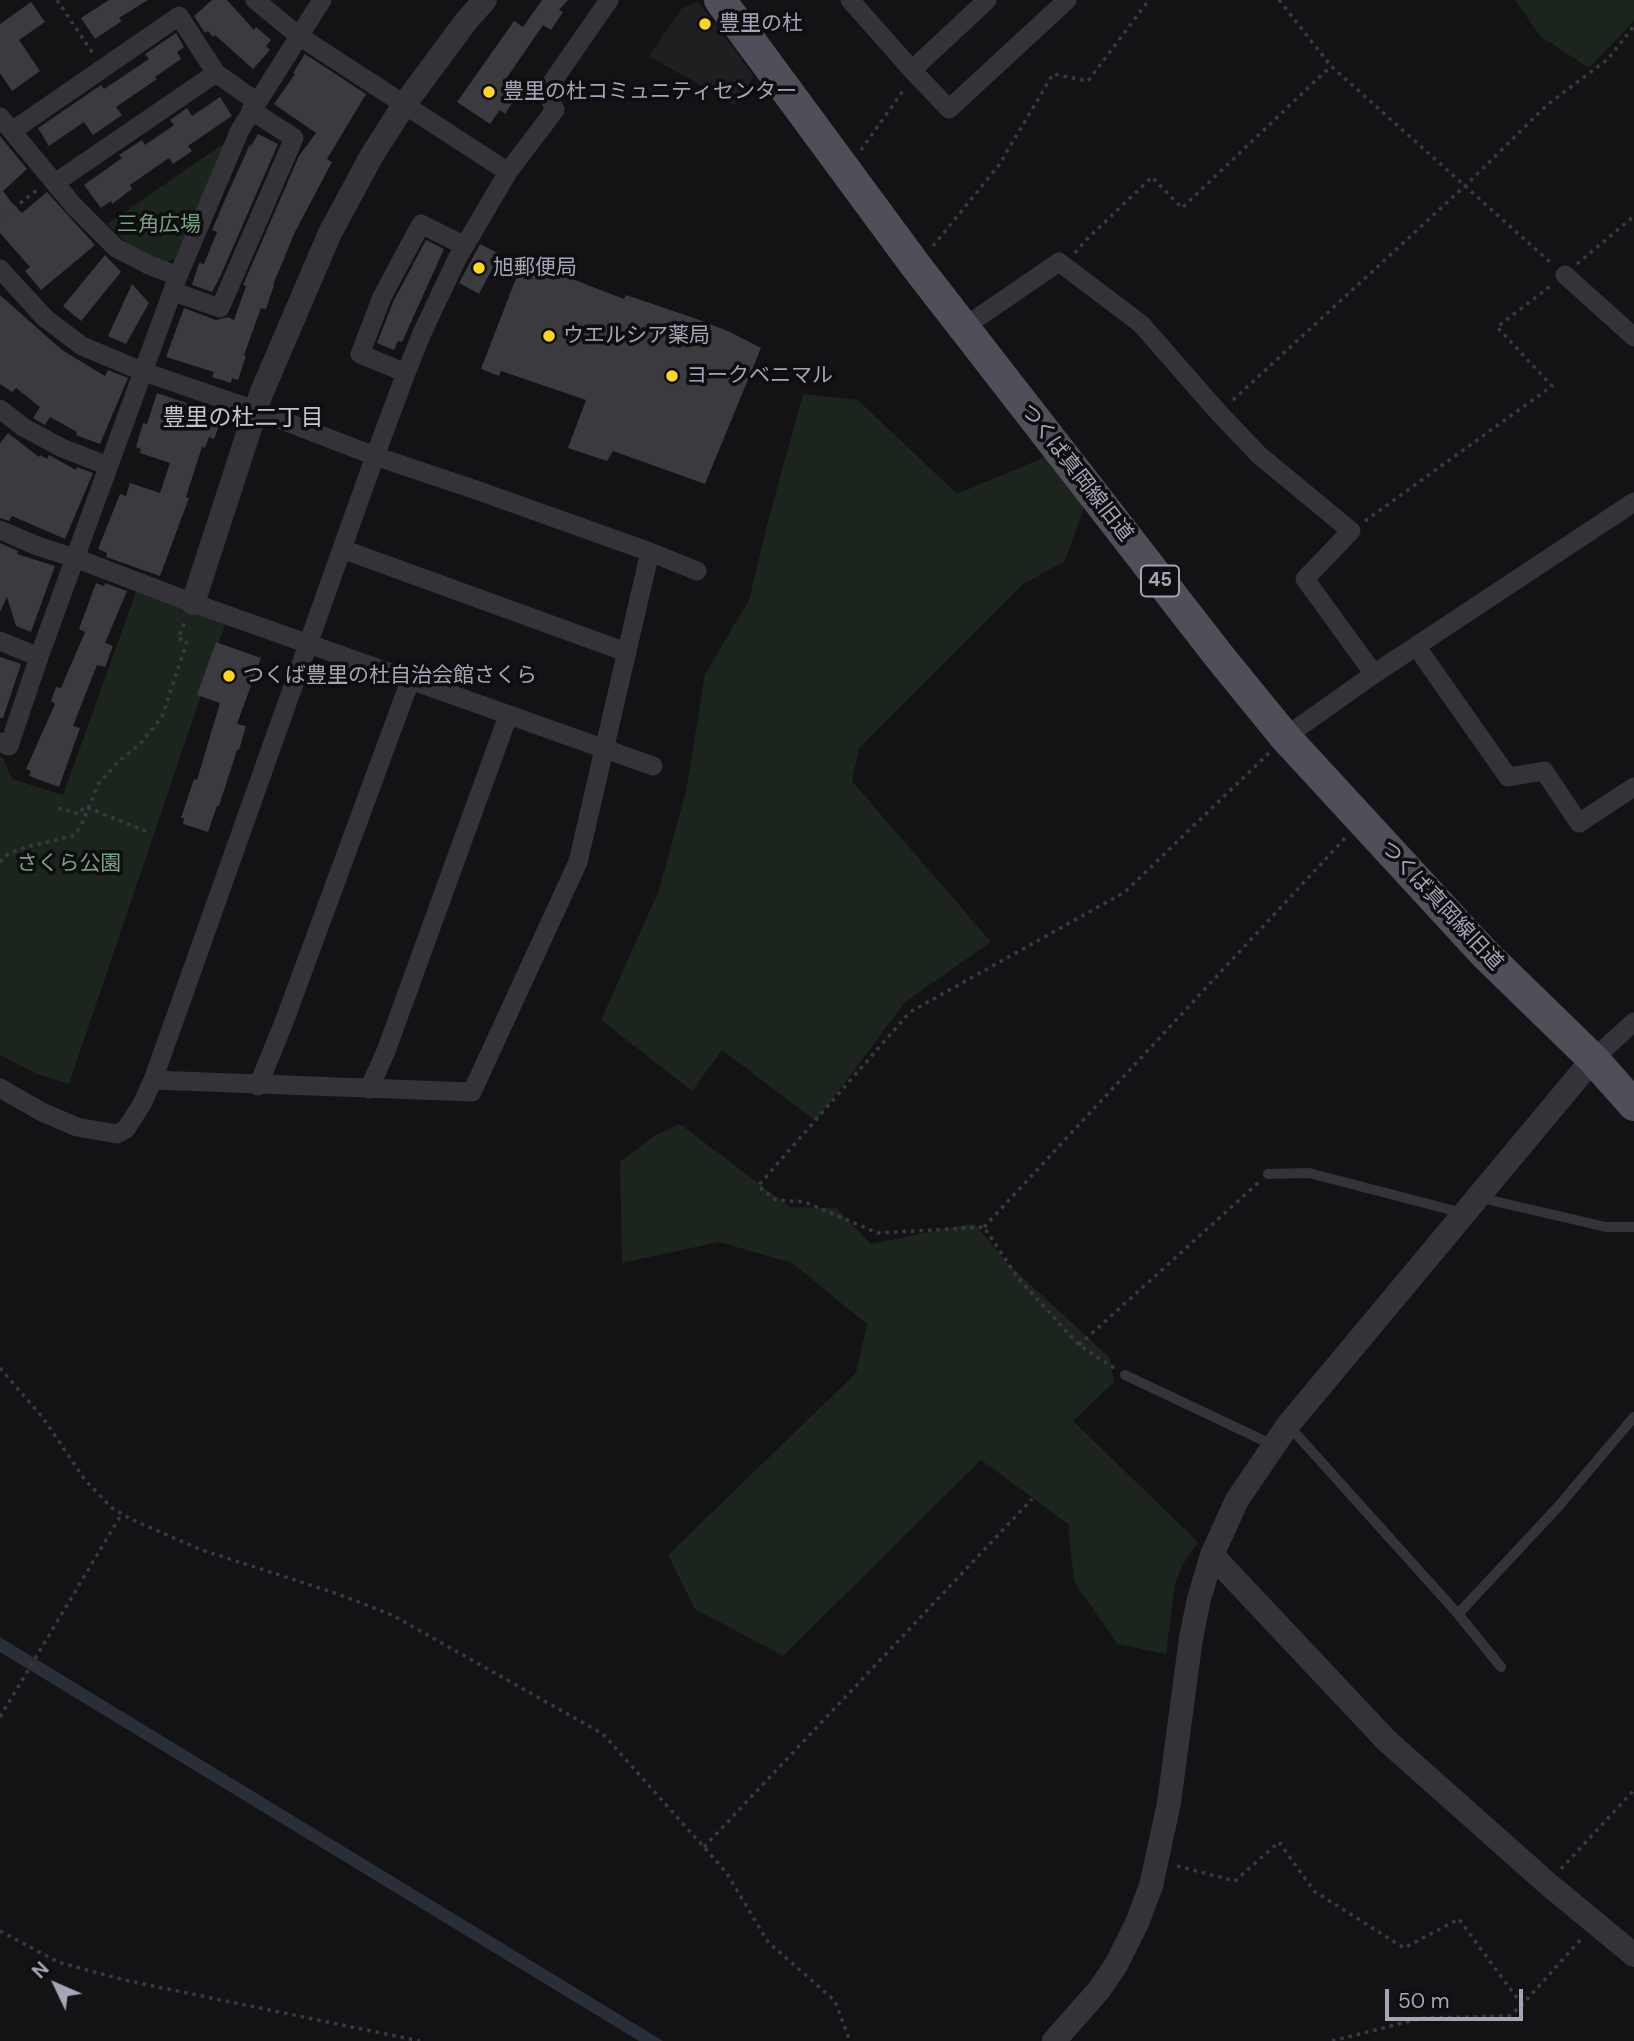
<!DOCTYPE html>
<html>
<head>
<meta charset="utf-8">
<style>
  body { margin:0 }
  #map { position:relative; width:1634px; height:2041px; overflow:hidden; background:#131214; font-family:"DM Sans",sans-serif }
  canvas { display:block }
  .north { position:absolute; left:21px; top:1950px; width:70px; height:70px; -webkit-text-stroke:5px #0e0d0f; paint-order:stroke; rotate:314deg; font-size:19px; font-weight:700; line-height:28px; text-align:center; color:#a3a6b6 }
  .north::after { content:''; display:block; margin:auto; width:24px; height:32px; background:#a3a6b6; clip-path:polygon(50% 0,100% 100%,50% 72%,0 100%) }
  .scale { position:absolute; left:1385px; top:1989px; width:138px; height:32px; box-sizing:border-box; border:4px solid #a3a6b6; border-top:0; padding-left:9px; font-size:21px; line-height:24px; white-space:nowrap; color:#a3a6b6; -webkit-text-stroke:5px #0e0d0f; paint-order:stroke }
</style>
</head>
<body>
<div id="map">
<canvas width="1634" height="2041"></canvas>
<div class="north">N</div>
<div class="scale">50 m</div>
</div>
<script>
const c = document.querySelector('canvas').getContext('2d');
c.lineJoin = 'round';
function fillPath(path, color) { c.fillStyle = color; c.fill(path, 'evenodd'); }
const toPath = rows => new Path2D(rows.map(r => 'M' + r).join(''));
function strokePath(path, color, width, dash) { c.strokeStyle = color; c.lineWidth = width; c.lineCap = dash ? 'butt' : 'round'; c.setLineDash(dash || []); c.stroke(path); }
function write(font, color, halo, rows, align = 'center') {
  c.font = font + ' "DM Sans","Noto Sans JP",sans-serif'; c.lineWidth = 7; c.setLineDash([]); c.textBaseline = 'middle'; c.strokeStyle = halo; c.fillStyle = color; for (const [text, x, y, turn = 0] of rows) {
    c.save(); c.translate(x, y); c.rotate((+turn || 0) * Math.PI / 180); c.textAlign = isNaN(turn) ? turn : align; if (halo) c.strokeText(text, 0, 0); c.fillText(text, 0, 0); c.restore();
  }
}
fillPath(toPath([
  [698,2,754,76,735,105,649,56,682,8]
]), '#1f1e21');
fillPath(toPath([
  [1515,0,1634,0,1634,21,1589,68,1540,36],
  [226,142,180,256,166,263,142,252,128,244,107,224],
  [803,394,858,400,957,494,1069,447,1096,474,1065,561,1022,585,859,748,852,781,991,942,905,1002,816,1121,722,1050,692,1091,601,1020,659,890,686,791,705,674,749,600,767,525],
  [137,589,226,622,69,1084,37,1074,0,1055,0,757,3,758,12,779,63,795],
  [680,1124,790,1207,836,1208,871,1244,974,1223,1007,1263,1110,1358,1114,1382,1073,1421,1198,1542,1182,1566,1175,1584,1166,1654,1117,1644,1074,1581,1068,1524,981,1460,783,1656,695,1609,668,1555,856,1373,867,1324,792,1263,719,1242,622,1263,620,1162,654,1136]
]), '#1c241e');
fillPath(toPath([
  [0,1637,663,2041,639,2041,0,1652]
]), '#282f39');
fillPath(toPath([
  [109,0,148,0,119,18,122,21,95,39,81,18],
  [212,0,227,0,254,30,256,27,271,40,266,46,270,50,253,69,215,35,213,37,208,31,205,33,194,16],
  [542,0,568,0,559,10,563,12,551,30,543,25,506,79,518,87,511,97,515,99,505,114,500,110,490,124,457,102,514,21,523,27],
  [31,2,45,22,19,40,40,71,12,91,0,73,0,24],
  [176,33,184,47,177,52,181,59,155,77,157,79,116,107,122,115,93,135,84,122,49,146,38,128,101,85,104,89,149,59,145,54],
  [305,54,366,94,327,159,332,162,295,232,273,285,274,285,266,309,261,308,244,355,246,356,238,380,232,378,231,383,212,377,214,372,166,357,184,308,216,320,228,317,234,320,246,286,243,285,299,156,316,133,274,104,295,74,293,73],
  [220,97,232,116,188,146,192,151,173,164,169,158,130,185,132,189,112,204,111,201,101,208,84,185,122,158,119,155,142,140,145,145,174,125,170,120,187,108,192,116],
  [258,134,278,144,220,277,212,292,192,285,199,263,204,264,217,232,212,230,227,195,250,144,251,146],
  [0,136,27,169,3,191,12,203,22,213,47,192,95,245,41,290,25,271,30,267,0,233],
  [426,240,444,249,402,342,398,341,394,350,377,343,393,302],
  [480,244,500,254,479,294,459,283],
  [105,255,121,272,81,321,63,306],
  [523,260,624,299,626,295,697,319,730,332,761,348,705,484,613,451,607,461,568,448,586,400,501,371,499,376,481,369],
  [132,284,149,303,126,344,108,336],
  [0,295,62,350,105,376,108,370,128,378,100,444,76,435,77,432,50,417,45,425,33,418,40,407,16,388,12,392,0,384],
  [157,393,219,414,217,420,221,421,214,439,209,437,205,448,202,447,186,497,189,498,160,576,106,557,107,553,98,549,120,494,126,496,130,483,160,493,170,463,140,453,141,449,136,447,143,423,147,424],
  [8,433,39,457,40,455,47,459,49,455,76,470,77,467,93,473,65,539,12,516,9,521,0,518,0,443],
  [0,543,18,551,17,554,55,566,31,632,16,626,7,597,0,612],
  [96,583,104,586,105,583,127,591,105,643,113,646,105,667,97,665,73,726,80,728,59,787,29,776,31,771,26,769,55,704,51,701,56,687,61,688,85,632,79,629],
  [216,642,261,658,237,724,246,726,239,750,237,750,219,806,217,806,208,832,183,824,184,818,181,818,194,779,197,780,220,703,197,695],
  [0,657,21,664,3,718,0,718]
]), '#3a3a3f');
strokePath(toPath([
  [57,0,94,55],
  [1279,0,1331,66,1551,263],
  [861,150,905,88],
  [0,219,37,190],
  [933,246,999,165,1053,74,1088,81,1149,0],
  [1075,253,1085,241,1152,177,1182,208,1331,66],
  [1577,264,1634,216],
  [1233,400,1466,185,1547,105,1608,59,1634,26],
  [1365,521,1552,386,1497,327,1552,285],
  [58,808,79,814,84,807,88,808,148,832],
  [0,862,8,854,26,847,72,836,80,828,99,783,118,762,139,745,162,717,187,641,178,638,185,622],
  [984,1227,1347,836],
  [1079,1345,1259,1182],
  [0,1368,43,1418,85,1480,112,1508,131,1519,199,1549,338,1594,392,1615,603,1734,726,1872,768,1942,835,2001,850,2041],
  [1114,1368,1079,1345,1018,1278,984,1227,878,1233,805,1202,776,1200,758,1186,910,1012,1125,892,1269,753],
  [0,1717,121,1515],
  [704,1847,1032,1499],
  [1177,1866,1235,1881,1279,1842,1314,1891,1404,1948,1459,1919,1522,2005],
  [1561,1869,1634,1790],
  [0,1931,58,1962,124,1980,420,2041],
  [1332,2041,1422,2018,1509,2016,1522,2005,1582,1938]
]), '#393a40', 3.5, [3.5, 5]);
strokePath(toPath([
  [1268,1174,1309,1173,1463,1213],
  [1481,1198,1606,1227,1634,1227],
  [1125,1375,1273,1445],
  [1289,1426,1458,1614,1501,1667],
  [1458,1614,1557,1508,1634,1417]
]), '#333339', 10);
strokePath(toPath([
  [322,0,240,130,178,276,75,558,193,603,653,766],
  [850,0,912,70,987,0],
  [912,70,949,109,1067,0],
  [0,117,74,206,116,248,149,265,178,276],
  [12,131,179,16,216,73],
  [508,172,555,110,546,91,609,0],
  [55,183,216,73,257,102],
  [0,269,45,318,82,346,144,372,255,410,375,456,479,491,650,552,578,862,472,1092,153,1080,375,456,406,373,422,333,457,259,508,172,299,36,255,0],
  [1565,275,1634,337],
  [174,292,220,308,294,138,251,110],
  [964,327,1059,262,1141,324,1219,413,1259,455,1351,531,1305,579,1374,674],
  [406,373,360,354,382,297,421,224,465,246],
  [0,409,23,427,62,448,108,466],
  [0,530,40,547,75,558,39,657,0,641],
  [342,549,626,652],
  [650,552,697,571],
  [1416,646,1508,777,1544,771,1579,823,1634,787],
  [1285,737,1374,674,1634,502],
  [0,742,9,746,39,657],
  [1593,1059,1634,1022],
  [258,1086,284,1022,410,681],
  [0,1088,42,1112,77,1127,117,1134,126,1129,142,1104,153,1080],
  [369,1089,386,1051,508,716]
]), '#333339', 19);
strokePath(toPath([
  [193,603,261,394,330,233,372,155,404,105,467,20,485,0],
  [1212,1555,1387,1741,1548,1884,1634,1955],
  [1054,2041,1099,1990,1116,1965,1137,1923,1151,1886,1169,1803,1191,1638,1199,1599,1212,1555,1237,1500,1288,1425,1593,1059]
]), '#333339', 24);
strokePath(toPath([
  [720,0,916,266,1219,656,1285,737,1484,953,1593,1059,1634,1105]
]), '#4f4f59', 32);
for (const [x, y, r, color] of [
  [705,24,7,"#fed620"],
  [489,92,7,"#fed620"],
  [479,268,7,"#fed620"],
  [549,336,7,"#fed620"],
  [672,376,7,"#fed620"],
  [229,676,7,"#fed620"]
]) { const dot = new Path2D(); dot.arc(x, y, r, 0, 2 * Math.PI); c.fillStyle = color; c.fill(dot); strokePath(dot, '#0e0d0f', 2.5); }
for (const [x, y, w] of [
  [1160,581,38]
]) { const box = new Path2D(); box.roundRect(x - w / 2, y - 15.5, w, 31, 5); c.fillStyle = '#0e0d0f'; c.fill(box); strokePath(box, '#a3a6b6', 2); }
write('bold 19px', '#a3a6b6', null, [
  ["45",1160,581]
]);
write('21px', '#a3a6b6', '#0e0d0f', [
  ["豊里の杜",719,24],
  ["豊里の杜コミュニティセンター",503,92],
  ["旭郵便局",493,268],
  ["ウエルシア薬局",563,336],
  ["ヨークベニマル",686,376],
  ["つくば豊里の杜自治会館さくら",243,676]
], 'left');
write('21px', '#78a281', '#0e0d0f', [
  ["三角広場",159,225],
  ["さくら公園",69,864]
]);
write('21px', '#a3a6b6', '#0e0d0f', [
  ["つくば真岡線旧道",1076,473,52],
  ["つくば真岡線旧道",1441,906,47]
]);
write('23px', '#c4c5d1', '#0e0d0f', [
  ["豊里の杜二丁目",243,419]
]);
</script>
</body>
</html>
